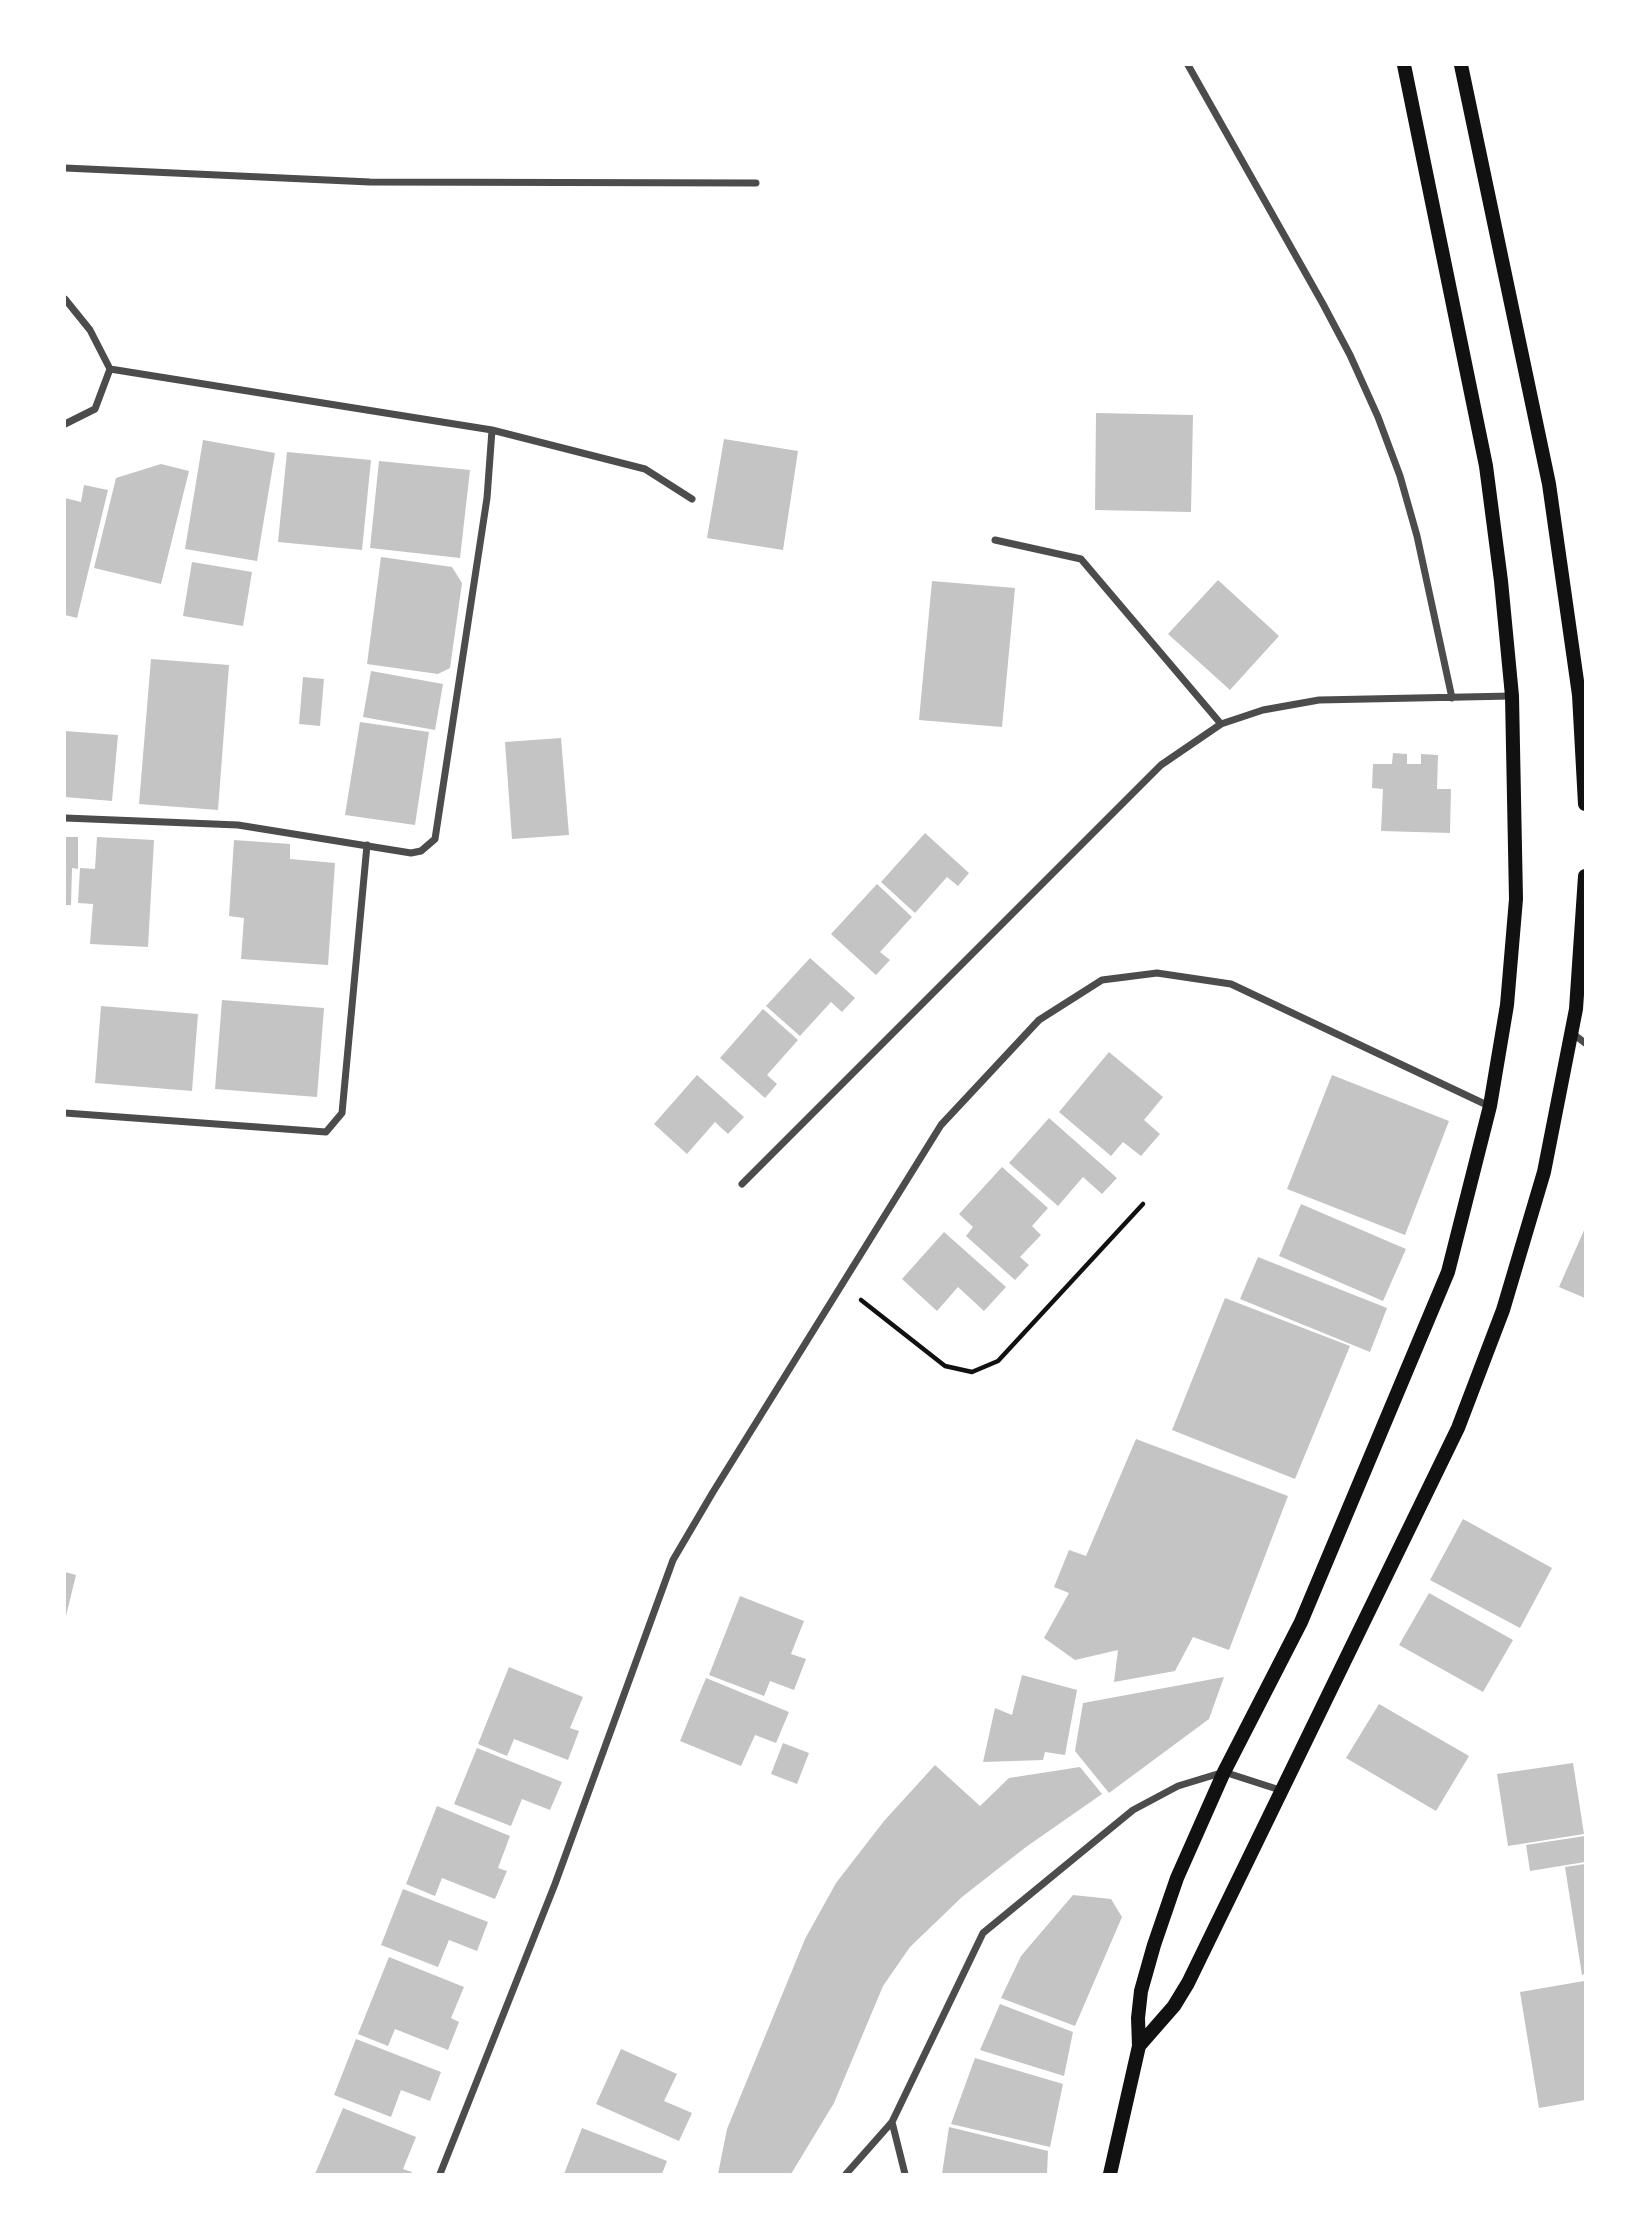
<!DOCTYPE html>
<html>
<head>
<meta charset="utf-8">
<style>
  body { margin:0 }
  #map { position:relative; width:1650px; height:2239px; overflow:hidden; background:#fff; font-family:Karla,sans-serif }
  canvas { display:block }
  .frame { position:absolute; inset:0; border:66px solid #fff; pointer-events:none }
</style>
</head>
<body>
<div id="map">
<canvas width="1650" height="2239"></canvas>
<div class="frame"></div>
</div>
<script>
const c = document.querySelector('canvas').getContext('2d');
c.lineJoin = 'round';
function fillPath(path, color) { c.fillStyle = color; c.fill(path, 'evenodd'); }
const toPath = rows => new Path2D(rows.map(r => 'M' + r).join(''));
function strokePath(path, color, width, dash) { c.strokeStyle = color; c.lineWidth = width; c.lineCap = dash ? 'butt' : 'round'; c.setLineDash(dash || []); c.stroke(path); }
fillPath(toPath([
  [1096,413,1193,415,1191,512,1095,510],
  [724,439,798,451,783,550,707,538],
  [203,440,275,453,257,561,185,549],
  [287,452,371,460,362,550,278,542],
  [379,461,470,470,460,558,370,548],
  [161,464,189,471,161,584,94,568,116,478],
  [84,485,108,490,77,618,65,615,65,498,81,502],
  [381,557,452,567,462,583,450,668,438,674,367,664],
  [192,562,252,572,243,626,183,616],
  [1218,580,1279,636,1230,690,1168,634],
  [932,581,1015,588,1002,727,919,720],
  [151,659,229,665,218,810,139,804],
  [371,671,443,684,435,730,363,717],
  [303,677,324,679,320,726,299,724],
  [360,722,429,732,415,825,345,815],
  [65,731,118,735,112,801,65,797],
  [561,738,569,835,512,839,505,742],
  [1393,753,1407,754,1407,764,1421,764,1421,754,1438,755,1437,789,1451,789,1450,833,1381,831,1383,789,1372,788,1373,764,1392,764],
  [925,833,969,873,958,886,947,877,915,913,881,882],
  [65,837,78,837,78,869,72,868,71,905,65,905],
  [97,837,154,840,148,947,90,944,93,904,78,903,80,868,95,869],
  [234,840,290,844,290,859,335,863,328,965,241,959,244,918,229,916],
  [877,884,912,917,880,952,890,960,876,975,831,934],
  [810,958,855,998,842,1012,831,1002,800,1036,766,1006],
  [222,1000,324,1008,317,1097,215,1089],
  [101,1006,198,1014,192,1091,95,1083],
  [763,1009,798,1040,767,1075,777,1084,765,1098,720,1058],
  [1109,1052,1163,1097,1144,1120,1160,1134,1141,1156,1123,1142,1111,1156,1059,1112],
  [697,1075,744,1117,728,1134,715,1122,687,1154,654,1124],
  [1332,1075,1449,1121,1405,1235,1287,1189],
  [1049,1118,1117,1178,1102,1194,1083,1177,1058,1206,1009,1163],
  [1002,1167,1048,1208,1032,1226,1041,1235,1020,1257,1029,1265,1015,1280,966,1236,973,1227,959,1214],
  [1301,1204,1406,1249,1383,1301,1279,1256],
  [1585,1228,1585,1298,1559,1287],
  [944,1232,1006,1287,984,1311,958,1287,937,1311,902,1279],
  [1258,1257,1387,1308,1370,1352,1240,1299],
  [1225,1298,1350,1346,1295,1479,1172,1430],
  [1136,1439,1288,1496,1229,1650,1193,1637,1175,1671,1114,1682,1118,1650,1075,1660,1044,1638,1069,1593,1054,1587,1069,1550,1086,1556],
  [1463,1519,1552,1568,1520,1628,1430,1580],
  [65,1572,76,1575,66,1616,65,1616],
  [1429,1593,1513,1640,1483,1692,1399,1645],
  [740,1596,804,1621,791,1654,806,1659,794,1690,770,1681,764,1696,709,1675],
  [509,1667,583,1697,570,1728,579,1731,568,1760,514,1739,507,1756,478,1744],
  [1022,1675,1077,1690,1065,1755,1045,1752,1043,1760,983,1762,995,1708,1012,1715],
  [1224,1677,1209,1719,1109,1793,1075,1751,1083,1703],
  [706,1678,789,1712,776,1743,755,1735,741,1766,680,1741],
  [1379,1704,1469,1756,1436,1811,1346,1758],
  [783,1743,809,1753,797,1784,771,1774],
  [477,1748,562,1782,550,1810,522,1799,511,1826,454,1804],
  [1573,1763,1584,1834,1508,1846,1497,1774],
  [935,1765,980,1806,1009,1778,1080,1767,1102,1794,1026,1847,962,1897,910,1947,883,1986,834,2103,791,2174,718,2174,727,2129,805,1939,836,1883,884,1821],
  [437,1806,510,1836,498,1868,507,1871,495,1899,442,1878,435,1896,406,1884],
  [1585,1836,1585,1862,1530,1871,1526,1845],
  [1585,1864,1585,1974,1582,1975,1565,1867],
  [403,1889,488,1922,477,1951,449,1940,438,1967,381,1945],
  [1073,1895,1111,1899,1122,1917,1075,2026,1001,1998,1021,1956],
  [389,1957,464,1987,451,2018,459,2022,448,2050,395,2029,388,2046,358,2034],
  [1584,1981,1585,2100,1539,2108,1520,1992],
  [1000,2004,1073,2032,1064,2076,980,2050],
  [356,2039,441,2072,430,2101,401,2090,391,2117,334,2095],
  [621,2049,677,2074,664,2101,692,2113,679,2141,596,2104],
  [975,2058,1063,2084,1050,2147,951,2124],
  [343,2108,416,2137,403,2169,412,2172,411,2174,315,2174],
  [949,2127,1048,2151,1047,2174,942,2174],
  [582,2128,667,2161,662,2174,564,2174]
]), '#c4c4c4');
strokePath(toPath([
  [861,1300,945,1366,972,1372,998,1361,1143,1204]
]), '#111', 4.5);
strokePath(toPath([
  [1188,65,1323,304,1350,355,1378,417,1400,476,1417,536,1452,698],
  [65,168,370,182,756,183],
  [65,299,90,330,110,369,95,409,65,424],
  [110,369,492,430,645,469,692,499],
  [995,540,1081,559,1221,724],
  [65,818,238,825,411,853,421,851,435,839,487,498,492,430],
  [1572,1033,1585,1043],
  [65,1113,326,1132,342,1113,367,845],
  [742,1184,1161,765,1221,724,1263,710,1319,700,1512,696],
  [892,2122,905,2174],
  [440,2174,555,1884,673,1560,713,1492,941,1125,1039,1020,1102,980,1157,973,1231,984,1489,1106],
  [846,2174,892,2122,983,1933,1133,1810,1178,1786,1224,1772,1280,1790]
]), '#4c4c4c', 7);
strokePath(toPath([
  [1461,65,1549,484,1579,695,1585,804],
  [1139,2046,1174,2006,1188,1983,1458,1428,1503,1310,1544,1172,1576,1009,1585,876],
  [1110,2174,1139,2046,1138,2018,1141,1991,1154,1945,1177,1878,1224,1772,1301,1622,1448,1272,1490,1106,1507,1005,1516,899,1512,696,1501,581,1486,466,1404,65]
]), '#111', 14);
</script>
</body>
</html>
